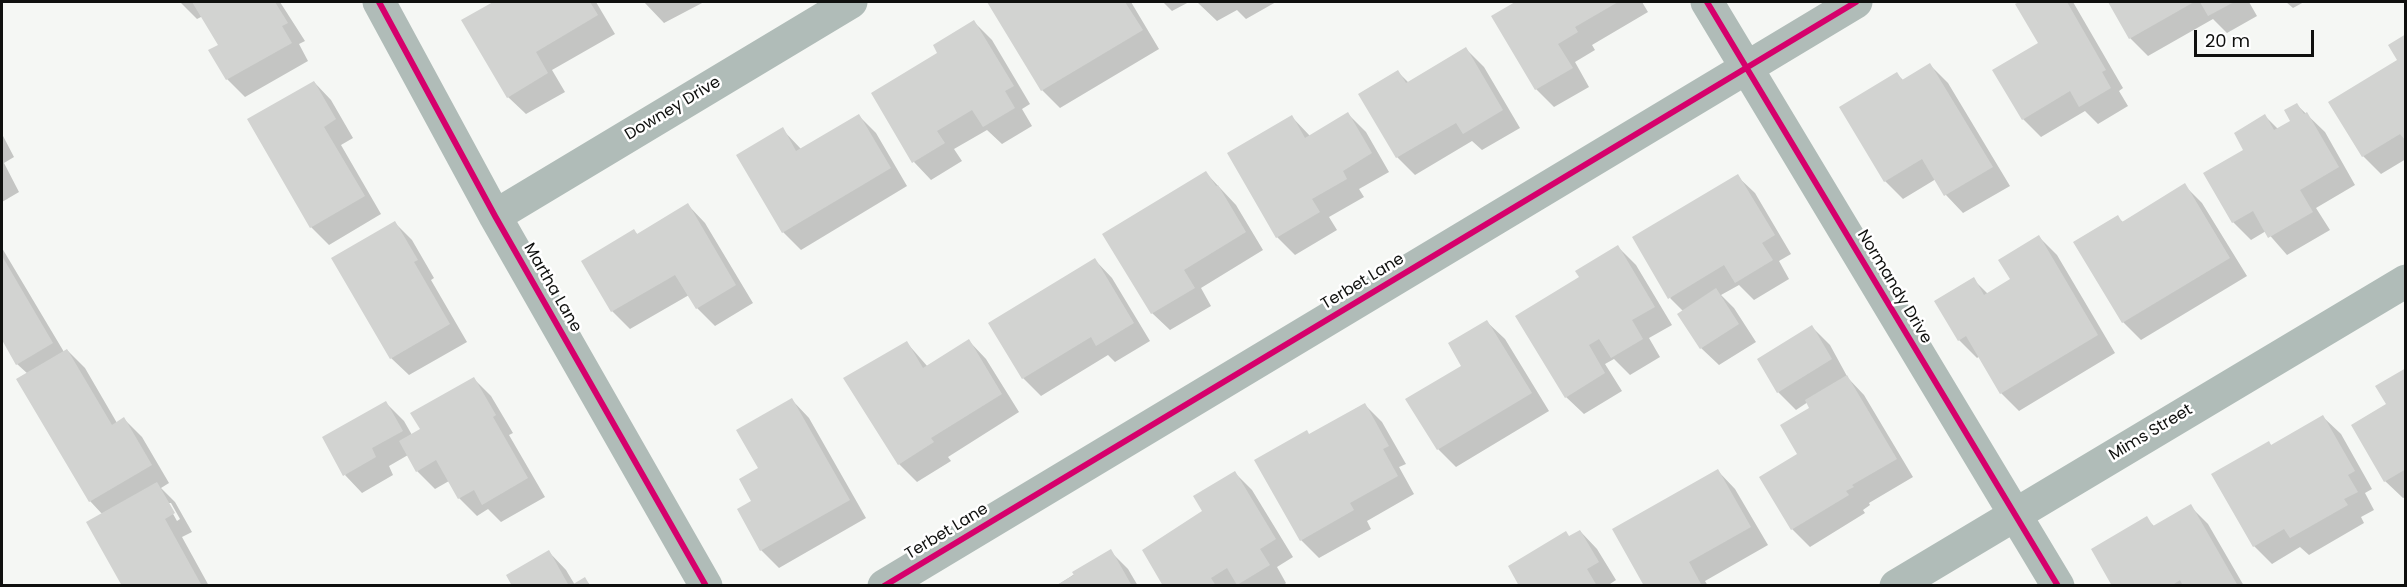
<!DOCTYPE html>
<html>
<head>
<meta charset="utf-8">
<style>
  body { margin:0 }
  #map { position:relative; width:2407px; height:587px; overflow:hidden; background:#f5f7f4; font-family:Poppins,sans-serif }
  canvas { display:block }
  .frame { position:absolute; inset:0; border:3px solid #0f100e; pointer-events:none }
  .scale { position:absolute; left:2194px; top:30px; width:120px; height:27px; box-sizing:border-box; border:3px solid #0f100e; border-top:0; padding-left:8px; font-size:18px; line-height:21px; white-space:nowrap; color:#0f100e; -webkit-text-stroke:4px #fff; paint-order:stroke }
</style>
</head>
<body>
<div id="map">
<canvas width="2407" height="587"></canvas>
<div class="frame"></div>
<div class="scale">20 m</div>
</div>
<script>
const c = document.querySelector('canvas').getContext('2d');
c.lineJoin = 'round';
function fillPath(path, color) { c.fillStyle = color; c.fill(path, 'evenodd'); }
const toPath = rows => new Path2D(rows.map(r => 'M' + r).join(''));
function strokePath(path, color, width, dash) { c.strokeStyle = color; c.lineWidth = width; c.lineCap = dash ? 'butt' : 'round'; c.setLineDash(dash || []); c.stroke(path); }
function write(font, color, halo, rows, align = 'center') {
  c.font = font + ' Poppins,sans-serif'; c.lineWidth = 5; c.setLineDash([]); c.textBaseline = 'middle'; c.strokeStyle = halo; c.fillStyle = color; for (const [text, x, y, turn = 0] of rows) {
    c.save(); c.translate(x, y); c.rotate((+turn || 0) * Math.PI / 180); c.textAlign = isNaN(turn) ? turn : align; if (halo) c.strokeText(text, 0, 0); c.fillText(text, 0, 0); c.restore();
  }
}
fillPath(toPath([
  [180,2,280,2,305,41,299,44,308,61,245,97,227,79,220,45,203,16,197,19],
  [496,2,596,2,615,34,552,70,565,92,526,114,508,97,463,21],
  [644,2,704,2,664,23],
  [992,2,1131,2,1159,49,1060,108,1042,90,990,3],
  [1163,2,1189,2,1172,11],
  [1197,2,1276,2,1246,19,1237,10,1217,21],
  [1518,2,1642,2,1648,12,1592,45,1595,50,1575,62,1589,87,1554,107,1536,89,1493,16],
  [2022,2,2073,2,2123,88,2119,91,2128,106,2098,124,2085,111,2041,137,2023,119,2040,44,2017,4],
  [2109,2,2249,2,2257,16,2227,33,2213,19,2148,56,2130,38],
  [2286,2,2304,2,2293,8],
  [974,22,992,40,1030,104,1022,109,1032,126,1002,144,987,130,954,149,962,161,931,180,914,162,940,54],
  [2406,36,2406,159,2381,174,2363,156,2330,103,2399,61],
  [1466,49,1484,67,1520,128,1482,150,1472,141,1415,175,1397,157,1398,72,1409,83],
  [1930,65,1948,83,2010,186,1963,213,1946,195,1936,179,1903,199,1885,181,1897,74,1904,81],
  [314,82,331,100,353,138,341,145,381,214,329,245,311,227,249,120],
  [2297,105,2325,132,2355,185,2316,208,2330,230,2287,255,2266,231,2251,240,2233,222,2245,151,2265,116,2278,129,2292,121],
  [1348,114,1366,132,1389,172,1359,189,1364,197,1329,217,1337,230,1295,255,1277,237,1292,117,1310,136],
  [859,116,876,133,907,186,801,250,783,232,782,129,801,149],
  [2,134,14,157,4,163,19,192,2,202],
  [1206,173,1236,205,1263,250,1201,288,1211,306,1170,330,1152,313],
  [1737,176,1755,193,1791,254,1779,261,1789,279,1754,300,1739,285,1721,295,1734,308,1756,342,1719,365,1701,348,1683,311,1670,298],
  [2184,185,2202,203,2247,276,2141,340,2123,322,2117,217,2123,222],
  [688,205,705,223,753,303,715,326,697,308,689,295,630,329,612,311,583,261,634,231,638,235],
  [395,223,412,240,434,278,431,280,467,342,409,375,391,358],
  [2039,237,2057,255,2115,353,2019,411,2001,393,1980,356,1977,358,1959,340,1973,279,1988,294,2012,280],
  [1618,247,1636,265,1672,325,1649,338,1660,357,1630,375,1614,359,1605,364,1622,391,1584,414,1566,397,1582,278],
  [2,248,64,352,67,350,85,368,117,423,124,419,142,437,169,483,161,488,175,502,192,532,182,537,209,586,124,586,103,515,90,501,28,374,17,364,2,337],
  [167,503,171,503,180,519,177,521],
  [1095,260,1112,278,1150,341,1115,362,1108,355,1041,396,1023,378],
  [1487,322,1505,339,1549,411,1456,467,1438,449,1463,366],
  [1812,327,1830,345,1848,378,1864,395,1913,477,1869,503,1870,505,1863,510,1865,513,1810,547,1792,529,1799,454,1811,408,1808,402,1796,410,1778,392],
  [969,341,986,359,1019,412,948,457,951,461,917,482,899,464,845,378,907,343,928,367],
  [2406,370,2406,497,2403,498,2385,481],
  [473,378,491,396,513,433,509,435,545,497,501,522,488,509,477,516,459,498,449,481,435,489,417,471,408,455,389,466,393,475,362,493,345,475,386,403,404,421,412,435,422,430],
  [792,400,809,418,866,518,779,568,761,550,739,510,753,502,760,469],
  [1364,404,1382,422,1406,464,1399,467,1414,494,1367,521,1371,529,1319,558,1301,540,1310,435],
  [2323,417,2341,434,2372,489,2365,493,2374,510,2361,517,2364,523,2309,555,2300,547,2272,564,2254,546,2269,443,2272,446],
  [1718,471,1735,489,1768,545,1705,581,1708,586,1645,586],
  [1235,473,1252,490,1293,557,1277,567,1286,583,1283,586,1165,586],
  [2190,506,2208,524,2244,586,2114,586,2146,518,2155,527],
  [1580,531,1597,549,1616,580,1607,586,1521,586,1570,537],
  [1110,551,1128,569,1138,586,1056,586],
  [549,552,566,570,575,585,585,579,591,586,514,586]
]), '#0003');
fillPath(toPath([
  [192,2,275,2,288,23,282,26,292,43,226,80,208,50,218,45],
  [493,2,590,2,598,15,536,52,548,73,507,98,461,20],
  [987,2,1125,2,1143,30,1041,91],
  [1515,2,1618,2,1575,27,1578,32,1558,44,1573,68,1535,90,1491,16],
  [2019,2,2067,2,2106,70,2102,72,2111,88,2079,107,2070,91,2022,120,1992,70,2038,43,2015,4],
  [2108,2,2194,2,2129,39],
  [2200,2,2234,2,2208,16],
  [974,20,1014,86,1005,91,1015,108,983,127,972,110,937,131,945,143,912,163,871,93,937,53,933,45],
  [2406,34,2406,141,2400,134,2362,157,2328,102,2397,60,2388,45],
  [1466,47,1503,110,1463,134,1456,123,1396,158,1358,94,1398,70,1406,83],
  [1930,63,1993,167,1944,196,1922,159,1884,182,1839,107,1897,72,1902,80],
  [314,81,336,119,324,127,365,196,310,228,247,119],
  [2297,103,2304,114,2307,112,2339,167,2300,190,2313,212,2268,238,2253,211,2232,223,2203,173,2243,150,2234,133,2265,114,2274,130,2290,121,2284,110],
  [1348,112,1372,153,1343,171,1347,179,1312,199,1320,212,1276,238,1227,153,1292,115,1305,138],
  [859,114,891,168,782,233,736,155,783,127,796,151],
  [1206,171,1216,186,1218,185,1246,232,1184,270,1195,288,1151,314,1102,234],
  [1738,174,1775,235,1762,243,1773,260,1735,283,1724,265,1668,299,1632,237],
  [2185,183,2230,258,2122,323,2073,242,2118,215,2122,222],
  [688,203,736,285,696,309,675,275,611,312,581,261,634,229,637,234],
  [395,221,418,260,414,262,450,324,390,359,331,258],
  [2039,235,2098,335,2000,394,1966,336,1958,341,1934,301,1974,277,1984,295,2010,279,1998,260],
  [1618,245,1655,307,1632,320,1643,339,1611,358,1599,339,1589,345,1605,373,1565,398,1515,316,1579,277,1575,271],
  [2,256,53,343,16,365,2,340],
  [1095,258,1134,323,1096,346,1091,337,1022,379,988,323],
  [1716,288,1739,324,1700,349,1677,314],
  [1487,320,1532,393,1437,450,1405,399,1461,366,1448,343],
  [1812,325,1832,359,1777,393,1757,359],
  [969,339,1002,394,931,438,934,442,898,465,843,378,907,341,923,368],
  [67,349,112,425,124,417,152,465,89,502,16,379],
  [2406,368,2406,469,2384,482,2351,425,2386,404,2375,386],
  [1847,375,1897,459,1852,485,1854,487,1846,491,1849,495,1791,530,1759,477,1797,454,1780,425,1809,408,1805,400],
  [474,377,496,415,493,417,528,478,482,505,474,490,458,499,436,460,416,472,399,441,420,429,410,413],
  [792,398,850,500,760,551,737,509,751,501,739,479,758,468,736,430],
  [386,401,403,431,372,448,376,457,343,476,322,437],
  [1365,403,1389,446,1383,449,1398,476,1350,503,1354,510,1300,541,1254,460,1307,430,1309,434],
  [2323,415,2355,471,2348,475,2358,492,2344,499,2348,505,2290,538,2284,529,2253,547,2211,474,2269,441,2271,445],
  [1718,469,1751,527,1689,562,1701,584,1698,586,1644,586,1612,529],
  [1235,471,1276,539,1260,549,1270,565,1237,585,1227,568,1211,578,1216,586,1163,586,1142,550,1202,511,1193,496],
  [157,482,175,513,165,519,202,586,122,586,86,522],
  [2191,504,2238,586,2183,586,2180,580,2171,586,2112,586,2091,549,2147,516,2153,526],
  [1580,530,1599,562,1587,569,1597,586,1519,586,1508,566,1566,531,1569,536],
  [1111,549,1132,586,1055,586,1074,575,1072,572],
  [549,550,569,586,512,586,506,575],
  [585,577,590,586,570,586]
]), '#d2d3d1');
strokePath(toPath([
  [379,2,495,216,706,586],
  [1707,2,2058,586],
  [495,216,851,2],
  [884,586,1856,2],
  [1896,586,2406,281]
]), '#b0bcb8', 33);
strokePath(toPath([
  [379,2,495,216,706,586],
  [1707,2,2058,586],
  [884,586,1856,2]
]), '#d6006c', 6);
write('16px', '#0f100e', '#fff', [
  ["Downey Drive",673,109,-31],
  ["Terbet Lane",1363,282,-31],
  ["Normandy Drive",1894,287,59],
  ["Martha Lane",552,288,60],
  ["Mims Street",2151,433,-31],
  ["Terbet Lane",947,532,-31]
]);
</script>
</body>
</html>
